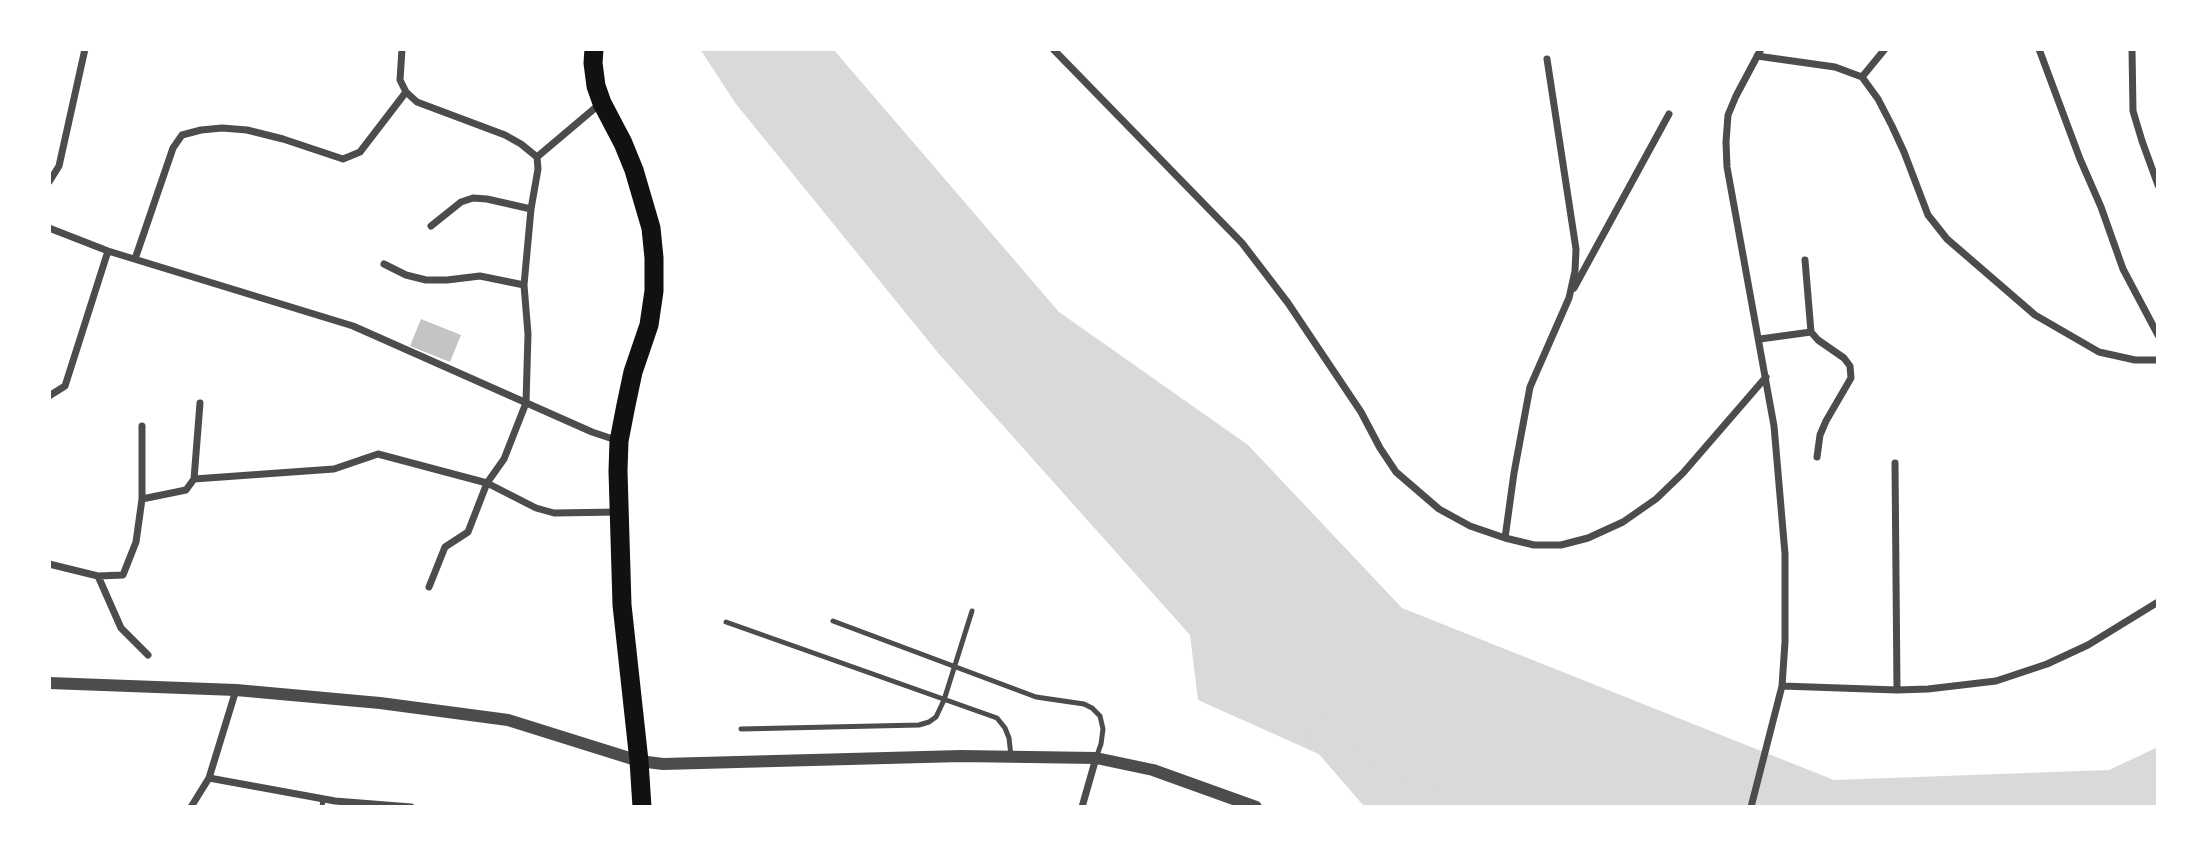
<!DOCTYPE html>
<html>
<head>
<meta charset="utf-8">
<style>
  body { margin:0 }
  #map { position:relative; width:2207px; height:856px; overflow:hidden; background:#fff; font-family:"Titillium Web",sans-serif }
  canvas { display:block }
  .frame { position:absolute; inset:0; border:51px solid #fff; pointer-events:none }
</style>
</head>
<body>
<div id="map">
<canvas width="2207" height="856"></canvas>
<div class="frame"></div>
</div>
<script>
const c = document.querySelector('canvas').getContext('2d');
c.lineJoin = 'round';
function fillPath(path, color) { c.fillStyle = color; c.fill(path, 'evenodd'); }
const toPath = rows => new Path2D(rows.map(r => 'M' + r).join(''));
function strokePath(path, color, width, dash) { c.strokeStyle = color; c.lineWidth = width; c.lineCap = dash ? 'butt' : 'round'; c.setLineDash(dash || []); c.stroke(path); }
fillPath(toPath([
  [700,49,833,49,1059,312,1248,445,1402,608,1834,780,2109,770,2158,747,2158,807,1437,807,1198,700,1190,635,939,354,736,104]
]), '#d9d9d9');
strokePath(toPath([
  [1325,736,1377,796,1438,807]
]), '#d9d9d9', 33);
fillPath(toPath([
  [421,319,461,335,450,362,410,346]
]), '#c4c4c4');
strokePath(toPath([
  [833,621,1036,697,1084,704,1092,708,1100,716,1103,729,1101,744,1096,758],
  [726,622,997,718,1005,728,1009,738,1011,756],
  [741,729,919,725,929,722,936,717,944,700,972,611],
  [322,807,323,799]
]), '#4c4c4c', 5);
strokePath(toPath([
  [402,49,400,80,406,92,417,102,505,135,521,144,537,157,538,169,531,209,524,285,528,334,526,403,504,459,487,483,468,532,445,547,429,587],
  [1053,49,1242,243,1288,303,1361,412,1380,448,1396,472,1439,509,1470,526,1505,538,1534,545,1561,545,1588,538,1623,522,1656,499,1683,473,1766,377],
  [2039,49,2080,159,2101,207,2123,269,2158,335],
  [2132,49,2133,111,2142,141,2158,185],
  [1757,56,1835,67,1862,77,1878,99,1892,126,1904,152,1928,215,1947,239,2035,315,2099,352,2135,360,2158,360],
  [1862,77,1885,49],
  [537,157,601,103],
  [49,182,59,166,85,49],
  [431,226,461,202,473,198,487,199,531,209],
  [49,228,108,251,353,326,592,432,619,441],
  [135,259,173,148,182,135,201,130,222,128,247,130,283,139,343,159,360,152,406,92],
  [1805,260,1811,332,1818,340,1844,358,1850,366,1851,378,1826,421,1820,435,1817,457],
  [384,264,406,275,426,280,447,280,480,276,524,285],
  [1574,288,1669,114],
  [1760,339,1811,332],
  [49,396,65,386,108,251],
  [1895,463,1897,690],
  [194,479,200,403],
  [142,499,186,490,194,479,334,469,378,454,487,483,536,508,554,513,618,512],
  [1505,538,1514,473,1530,387,1569,298,1575,271,1576,249,1547,59],
  [49,564,98,576,121,628,148,655],
  [98,576,123,575,136,542,142,499,142,426],
  [1782,686,1897,690,1928,689,1996,681,2047,664,2088,645,2158,602],
  [209,778,335,801,411,807],
  [191,807,209,778,236,690],
  [1082,807,1096,758],
  [1751,807,1782,686,1785,642,1785,554,1774,426,1727,167,1726,142,1728,115,1736,96,1761,49]
]), '#4c4c4c', 7);
strokePath(toPath([
  [49,683,236,690,380,703,508,720,639,761,663,764,961,756,1096,758,1153,770,1256,807]
]), '#4c4c4c', 12);
strokePath(toPath([
  [594,49,593,63,596,86,602,103,623,143,634,170,651,228,654,258,654,291,649,325,633,372,626,405,619,441,618,471,622,605,639,761,642,807]
]), '#111', 19);
</script>
</body>
</html>
